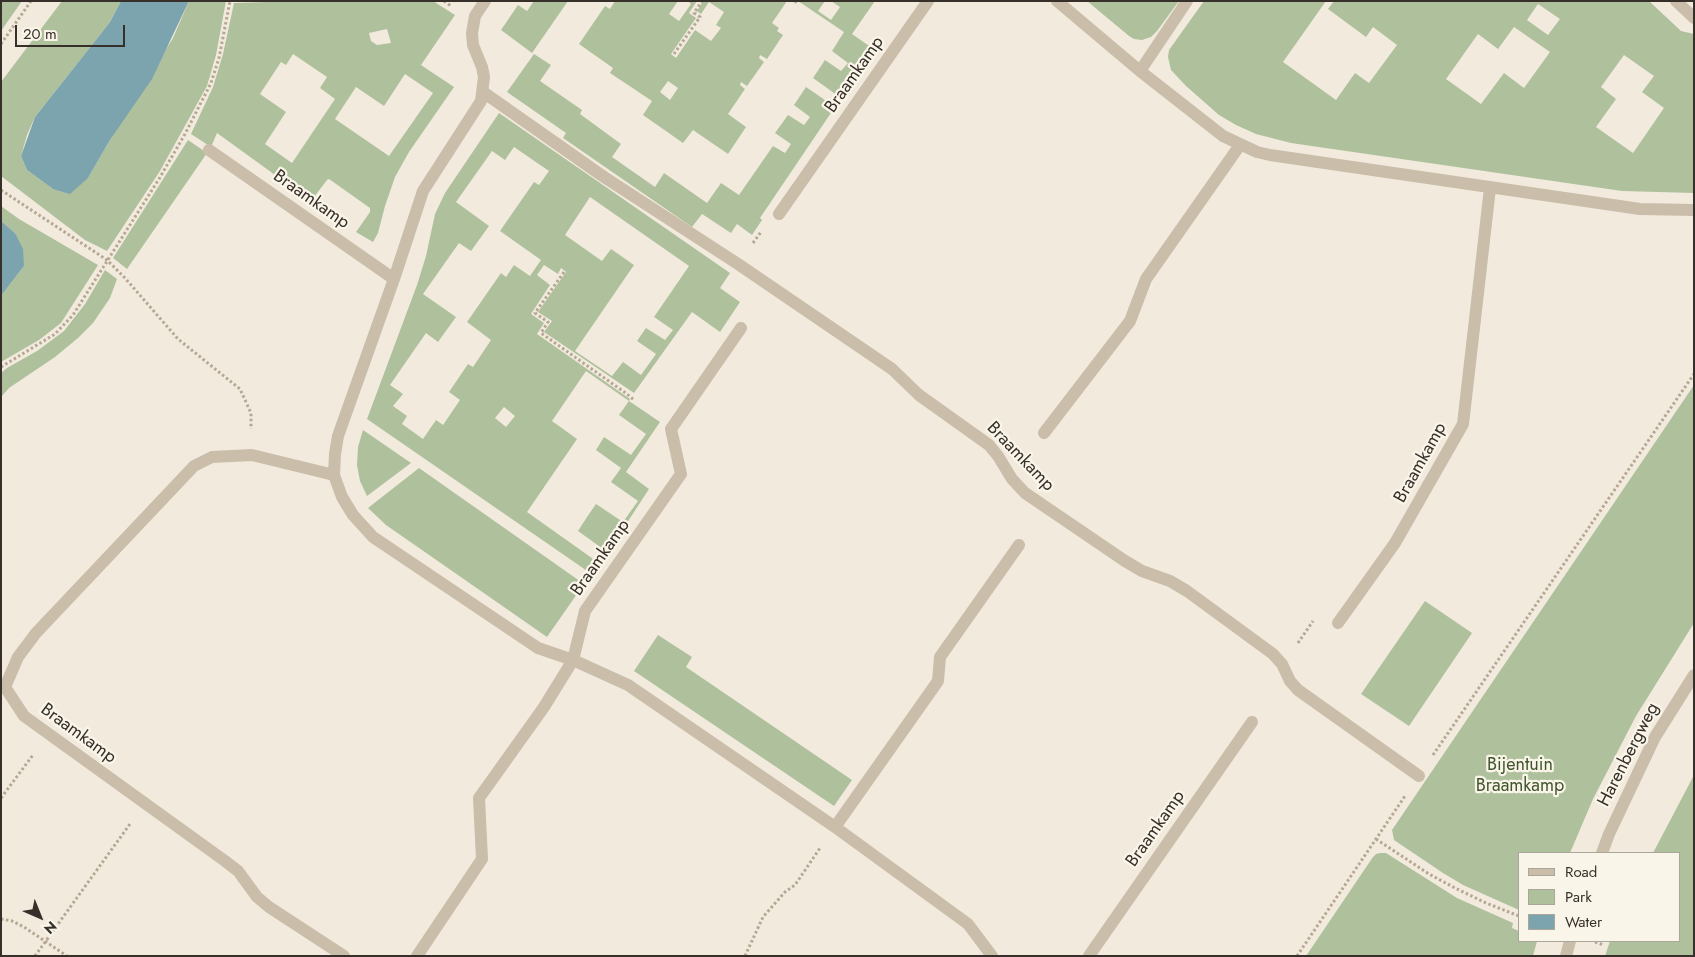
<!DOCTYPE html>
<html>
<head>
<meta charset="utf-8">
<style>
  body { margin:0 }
  #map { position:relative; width:1695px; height:957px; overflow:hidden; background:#f2ebdd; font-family:Jost,sans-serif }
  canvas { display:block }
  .frame { position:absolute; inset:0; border:2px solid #372f29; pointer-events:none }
  .legend { position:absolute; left:1518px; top:852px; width:162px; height:90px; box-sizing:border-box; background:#f9f5e9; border:1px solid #aba69c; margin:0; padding:6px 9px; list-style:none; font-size:15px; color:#372f29 }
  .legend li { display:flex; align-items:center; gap:10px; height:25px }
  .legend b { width:25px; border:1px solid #aba69c }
  .north { position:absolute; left:15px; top:892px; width:50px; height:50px; -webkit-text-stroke:4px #f9f5e9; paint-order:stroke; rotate:136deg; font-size:14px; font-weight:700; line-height:20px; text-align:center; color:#372f29 }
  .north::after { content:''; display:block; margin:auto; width:18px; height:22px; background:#372f29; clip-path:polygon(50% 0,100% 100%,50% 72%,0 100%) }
  .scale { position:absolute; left:15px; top:25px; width:110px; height:22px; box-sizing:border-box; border:2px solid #372f29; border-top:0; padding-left:6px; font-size:15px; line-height:18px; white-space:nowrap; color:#372f29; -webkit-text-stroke:4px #f9f5e9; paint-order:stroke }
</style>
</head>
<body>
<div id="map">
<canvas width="1695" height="957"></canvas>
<div class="frame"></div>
<ul class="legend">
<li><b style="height:6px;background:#cabda9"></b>Road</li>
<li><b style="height:14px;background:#afc09d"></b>Park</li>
<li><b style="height:14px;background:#7ca4ae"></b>Water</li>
</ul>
<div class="north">N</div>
<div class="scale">20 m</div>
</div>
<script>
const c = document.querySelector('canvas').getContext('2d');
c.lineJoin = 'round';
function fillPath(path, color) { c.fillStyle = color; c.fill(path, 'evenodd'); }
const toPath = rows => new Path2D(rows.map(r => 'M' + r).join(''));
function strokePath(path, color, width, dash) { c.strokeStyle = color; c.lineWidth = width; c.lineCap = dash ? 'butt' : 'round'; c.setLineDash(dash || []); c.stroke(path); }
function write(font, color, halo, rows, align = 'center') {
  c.font = font + ' Jost,sans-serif'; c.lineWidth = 4.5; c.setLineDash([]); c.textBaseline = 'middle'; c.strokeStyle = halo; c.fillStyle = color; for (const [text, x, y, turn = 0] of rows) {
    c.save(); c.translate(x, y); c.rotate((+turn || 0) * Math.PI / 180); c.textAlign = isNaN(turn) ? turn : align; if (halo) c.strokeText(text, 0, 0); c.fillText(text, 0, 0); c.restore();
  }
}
fillPath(toPath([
  [1,1,22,1,1,31],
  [62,1,121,1,110,22,35,117,27,135,21,156,27,170,53,189,88,178,110,140,173,38,189,1,226,1,216,55,207,86,160,171,107,251,85,240,1,176,1,82],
  [299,1,433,1,455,15,421,65,454,87,409,152,395,177,385,206,378,233,373,242,356,232,370,212,370,208,329,179,327,180,311,201,217,133,211,147,191,134,213,87,223,54,234,3],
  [387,29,391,43,377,45,371,41,369,33],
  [293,54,327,77,320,88,335,99,292,163,265,144,286,112,260,94,281,62,286,65],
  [405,74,433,93,389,156,335,119,356,87,384,106],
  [534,1,568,1,532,53,501,30,518,5,527,11],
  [615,1,678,1,669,14,679,21,691,4,688,1,697,1,689,13,696,18,671,54,676,58,695,30,711,41,721,28,716,25,724,12,709,2,701,14,697,11,703,1,787,1,772,23,779,28,777,31,783,35,767,59,760,55,759,58,764,62,747,86,741,82,740,85,745,89,728,114,746,127,728,154,693,130,683,143,643,115,652,101,610,73,613,68,579,44,605,6,610,9],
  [668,81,678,88,670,100,660,92],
  [792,1,825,1,818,11,831,20,840,7,831,1,875,1,852,34,875,50,841,98,813,78,825,60,841,71,848,63,832,51,844,32,804,5,798,1,796,4],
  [1087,1,1179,1,1157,31,1151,37,1142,40,1134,39,1129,36],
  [1204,1,1326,1,1283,62,1336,100,1355,73,1369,83,1397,45,1373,27,1366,37,1328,9,1334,1,1649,1,1681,31,1694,34,1694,193,1622,191,1291,143,1256,134,1236,125,1219,115,1186,86,1171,70,1168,57,1169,50],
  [1538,4,1560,19,1548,35,1527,20],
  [1514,27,1550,52,1524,88,1504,73,1481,104,1446,79,1478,34,1498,49],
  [1624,55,1654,76,1642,92,1664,108,1633,153,1596,127,1616,99,1601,87],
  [534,54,551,65,540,81,582,110,580,114,621,144,612,157,655,187,664,173,707,203,721,183,739,195,773,146,785,153,791,144,775,133,788,115,804,125,810,117,794,105,806,87,835,107,760,218,762,220,752,235,737,224,731,233,702,214,692,227,563,138,566,133,507,92],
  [499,113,730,273,720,288,740,302,720,332,692,312,634,393,544,332,552,321,538,312,566,272,561,268,558,274,544,265,537,275,550,285,531,314,544,323,537,334,630,399,629,401,660,422,626,472,649,489,593,575,367,419,417,285,426,256,435,214,445,193],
  [514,147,549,171,539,185,534,182,500,231,541,260,530,276,514,265,506,277,501,273,467,322,491,340,473,367,468,364,449,392,460,400,443,425,436,420,423,439,402,424,407,416,393,406,403,394,390,385,426,333,438,342,456,317,423,294,459,243,471,251,489,226,456,202,492,151,505,160],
  [590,197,689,266,654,317,673,330,665,340,646,328,637,341,656,354,641,375,623,362,612,376,575,351,634,265,611,249,602,261,565,235],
  [586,371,629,401,619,415,646,434,631,455,604,437,596,450,621,468,611,482,638,501,623,522,596,504,587,517,578,531,603,549,596,561,527,512,577,439,552,421],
  [504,407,515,416,506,427,495,418],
  [188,140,207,153,127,269,113,258],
  [1,206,19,219,98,265,61,323,39,340,1,362,1,296,24,266,15,233,1,221],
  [105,270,117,279,110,298,93,323,78,338,55,357,9,388,1,397,1,373,7,368,37,351,64,331,85,304],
  [1694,385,1694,623,1636,716,1593,799,1570,853,1519,853,1519,910,1463,885,1443,873,1394,840,1392,830],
  [363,430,411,463,367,496,360,481,357,465,358,447],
  [419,468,584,584,547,637,386,525,368,508],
  [1425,601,1472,633,1409,726,1361,694],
  [658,635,692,657,686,667,852,780,834,806,634,671],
  [1694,775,1694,956,1605,956,1610,941,1679,941,1679,853,1653,853],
  [1380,853,1386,853,1457,898,1513,923,1512,928,1519,931,1519,941,1537,941,1533,956,1306,956,1373,857,1376,854]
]), '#afc09d');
fillPath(toPath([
  [121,1,189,1,152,79,110,140,88,178,70,194,53,189,27,170,21,156,35,117,110,22],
  [1,221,15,233,23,249,24,266,1,296]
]), '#7ca4ae');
strokePath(toPath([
  [444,1,451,6],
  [1,44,31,1],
  [674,54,700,17,694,13,702,1],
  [1,190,107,260,125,278,178,339,240,389,251,413,251,429],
  [753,243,761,232],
  [564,272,535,313,548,322,541,333,627,394,634,400],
  [1,367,55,334,73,315,159,179,185,134,211,83,219,58,230,1],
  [1298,643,1313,621],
  [1433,755,1694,374],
  [1,798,33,755],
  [1376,839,1429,874,1455,888,1486,903,1519,916],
  [1,919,12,921,24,927,67,956],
  [1595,942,1604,945],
  [35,956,130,824],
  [745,956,763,917,785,892,795,885,820,848],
  [1297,956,1405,796]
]), '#b5a793', 3, [2.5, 2.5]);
strokePath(toPath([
  [483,92,604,177,738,264,892,369,919,395,989,445,998,456,1012,479,1025,493,1125,561,1142,571,1170,581,1187,591,1273,654,1282,664,1290,681,1298,690,1419,776]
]), '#cabda9', 12);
strokePath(toPath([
  [485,1,475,16,472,33,473,45,482,67,484,77,481,101,423,191,394,279,338,436,335,454,334,475,342,497,353,515,373,537,538,648,573,660,628,685,835,827,968,924,992,956],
  [1057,1,1140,71,1223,136,1257,152,1270,155,1640,209,1694,210],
  [1676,1,1694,18],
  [1140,71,1187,1],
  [209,150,394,279],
  [779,214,928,1],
  [1044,433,1130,321,1146,279,1240,145],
  [334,475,252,455,212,457,194,466,36,633,18,657,5,687,24,716,225,861,238,871,257,897,269,907,344,956],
  [1338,623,1395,543,1463,424,1490,188],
  [835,827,938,681,940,657,1019,545],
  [417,956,482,859,479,798,544,707,573,660,585,611,681,474,671,429,741,328],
  [1089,956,1252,722]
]), '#cabda9', 12);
strokePath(toPath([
  [1602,853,1609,834,1655,737,1694,675],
  [1566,956,1570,941]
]), '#cabda9', 12);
write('18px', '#372f29', '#f9f5e9', [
  ["Braamkamp",855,75,-55],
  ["Braamkamp",311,200,35],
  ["Braamkamp",1020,457,46],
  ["Braamkamp",1421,463,-61],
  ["Braamkamp",601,558,-55],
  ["Braamkamp",78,734,36],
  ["Harenbergweg",1629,755,-63],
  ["Braamkamp",1156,829,-55]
]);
write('18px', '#40552d', '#f9f5e9', [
  ["Bijentuin",1520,766],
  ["Braamkamp",1520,787]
]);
</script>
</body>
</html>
